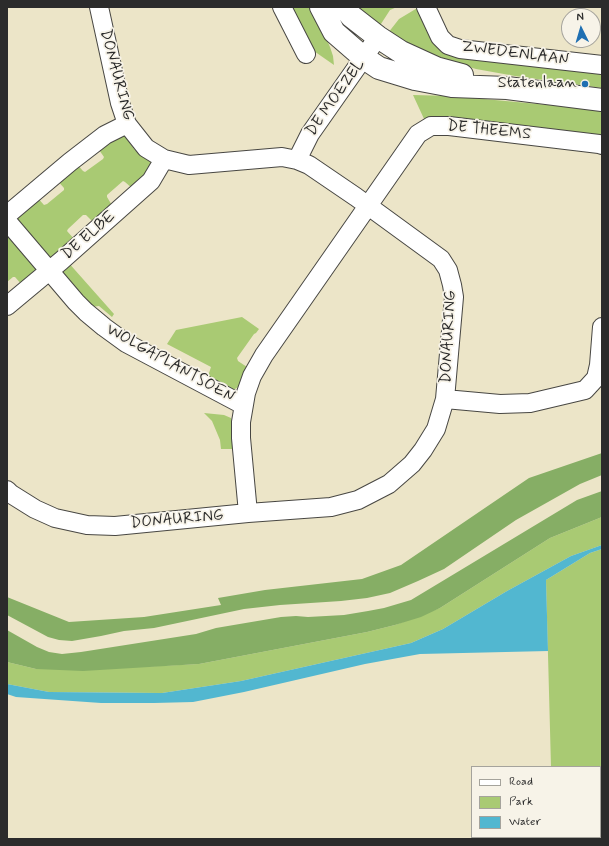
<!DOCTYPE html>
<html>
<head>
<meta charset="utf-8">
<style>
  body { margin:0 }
  #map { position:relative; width:609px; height:846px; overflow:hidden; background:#ece5c8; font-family:Mynerve,sans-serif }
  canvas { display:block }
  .frame { position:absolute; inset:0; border:8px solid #2b2b2b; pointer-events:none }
  .legend { position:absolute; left:471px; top:766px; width:130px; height:72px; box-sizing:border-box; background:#f7f3e8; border:1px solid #a5a39c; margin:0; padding:5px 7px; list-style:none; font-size:12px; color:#2b2b2b }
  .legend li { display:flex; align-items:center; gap:8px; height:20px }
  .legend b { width:20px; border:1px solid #a5a39c }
  .north { position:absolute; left:561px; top:8px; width:40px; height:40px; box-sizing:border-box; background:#f7f3e8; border:1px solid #a5a39c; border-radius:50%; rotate:355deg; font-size:11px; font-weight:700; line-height:16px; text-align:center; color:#2b2b2b }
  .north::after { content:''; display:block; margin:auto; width:14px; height:18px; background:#1f6fb2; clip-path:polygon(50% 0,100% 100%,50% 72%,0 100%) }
</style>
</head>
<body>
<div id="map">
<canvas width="609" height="846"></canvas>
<div class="frame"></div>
<ul class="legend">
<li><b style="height:5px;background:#fff"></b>Road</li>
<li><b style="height:11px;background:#a9ca73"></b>Park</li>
<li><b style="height:11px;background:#52b7d0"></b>Water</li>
</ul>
<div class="north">N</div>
</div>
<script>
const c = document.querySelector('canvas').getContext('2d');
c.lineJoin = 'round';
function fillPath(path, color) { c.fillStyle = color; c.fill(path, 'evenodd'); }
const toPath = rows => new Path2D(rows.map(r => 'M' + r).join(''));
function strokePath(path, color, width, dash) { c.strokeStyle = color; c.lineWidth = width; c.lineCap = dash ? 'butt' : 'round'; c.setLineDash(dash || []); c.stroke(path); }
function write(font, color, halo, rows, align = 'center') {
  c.font = font + ' Mynerve,sans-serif'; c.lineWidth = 3.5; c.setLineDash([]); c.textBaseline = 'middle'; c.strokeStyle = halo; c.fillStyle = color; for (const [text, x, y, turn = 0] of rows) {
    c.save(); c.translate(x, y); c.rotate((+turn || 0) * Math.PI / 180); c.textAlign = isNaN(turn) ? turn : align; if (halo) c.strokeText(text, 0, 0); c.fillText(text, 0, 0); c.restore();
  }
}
fillPath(toPath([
  [290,7,312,7,330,47,333,56,334,65,311,49],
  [355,7,397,7,390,10,379,27],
  [419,7,436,38,602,69,602,88,515,76,476,69,442,59,388,33,399,19],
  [413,95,452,96,602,110,602,137,441,116,428,119,425,121],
  [122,132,134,149,145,158,154,164,133,189,125,182,123,181,107,195,107,197,113,207,94,223,86,215,83,215,68,229,67,231,75,240,51,261,13,217,36,196,44,205,47,204,64,190,64,188,56,179,76,163,83,171,85,172,103,159,104,157,97,147],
  [7,229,41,269,22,285,15,277,13,277,7,282],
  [67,261,114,314,112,317,99,306,91,307,60,275],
  [242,317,259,329,256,333,254,334,237,358,238,361,247,367,241,384,238,387,235,389,229,389,226,386,208,376,211,367,167,344,176,330],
  [204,413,224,415,231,418,232,425,233,449,221,449,220,440,212,421],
  [602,517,602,545,571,556,507,591,443,629,411,643,241,681,162,693,49,692,7,684,7,662,36,669,160,666,199,664,367,632,395,625,440,608,550,538],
  [602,549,602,839,552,839,552,837,600,837,600,767,551,767,546,580,590,553]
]), '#a9ca73');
fillPath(toPath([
  [602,453,602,475,580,484,516,520,444,569,418,581,390,593,367,598,341,601,280,605,244,609,154,628,124,631,101,636,72,641,59,640,48,637,7,615,7,597,69,622,144,617,221,605,218,598,265,590,362,579,401,565,529,478],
  [602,491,602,517,550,538,440,608,421,617,395,625,367,632,199,664,83,671,36,669,7,662,7,630,37,647,49,652,62,654,81,652,196,634,216,628,281,617,296,616,308,617,344,615,368,611,384,608,411,600,577,500]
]), '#86ae65');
fillPath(toPath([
  [602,545,602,549,590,553,546,580,548,651,420,654,365,664,244,692,193,702,154,703,101,703,16,697,7,694,7,684,49,692,162,693,241,681,411,643,443,629,507,591,571,556]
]), '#52b7d0');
const minor = toPath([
  [282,7,306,54],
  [426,7,440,37,448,45,460,49,602,65],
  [297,160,310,134,378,37],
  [7,215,70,162,105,135,127,124],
  [7,221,76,302,86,312,104,327,126,343,243,405],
  [7,306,61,261,151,181,164,159],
  [445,399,500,404,530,403,585,390,596,378,599,365,602,327],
  [7,490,11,494,35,509,55,518,87,525,115,526,248,513,331,507,358,500,389,484,412,464,423,450,436,429,445,399,454,297,452,285,448,270,441,259,356,197,309,165,297,160,282,157,189,165,164,159,146,148,127,124,120,103,99,7],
  [248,513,241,438,241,422,246,393,252,376,264,355,418,134,431,126,449,126,599,144,602,145]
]);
const major = toPath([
  [321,7,334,32,364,58,379,68,415,79,452,86,507,88,602,100],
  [344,7,351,16,378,37,401,52,436,68,462,75]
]);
strokePath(minor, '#484743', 20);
strokePath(major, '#484743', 24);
strokePath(minor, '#fff', 18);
strokePath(major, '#fff', 22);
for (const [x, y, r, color] of [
  [585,84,4,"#1f6fb2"]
]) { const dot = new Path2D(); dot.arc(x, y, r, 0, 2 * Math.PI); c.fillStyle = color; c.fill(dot); strokePath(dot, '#f7f3e8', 1.5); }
write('16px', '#2b2b2b', '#f7f3e8', [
  ["ZWEDENLAAN",515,54,7],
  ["DONAURING",116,75,75],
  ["DE MOEZEL",336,98,-55],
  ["DE THEEMS",489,131,6],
  ["DE ELBE",89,236,-41],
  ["DONAURING",449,337,-87],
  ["WOLGAPLANTSOEN",170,364,29],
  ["DONAURING",177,520,-5]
]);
write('16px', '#2b2b2b', '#f7f3e8', [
  ["Statenlaan",577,84]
], 'right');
</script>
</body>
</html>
